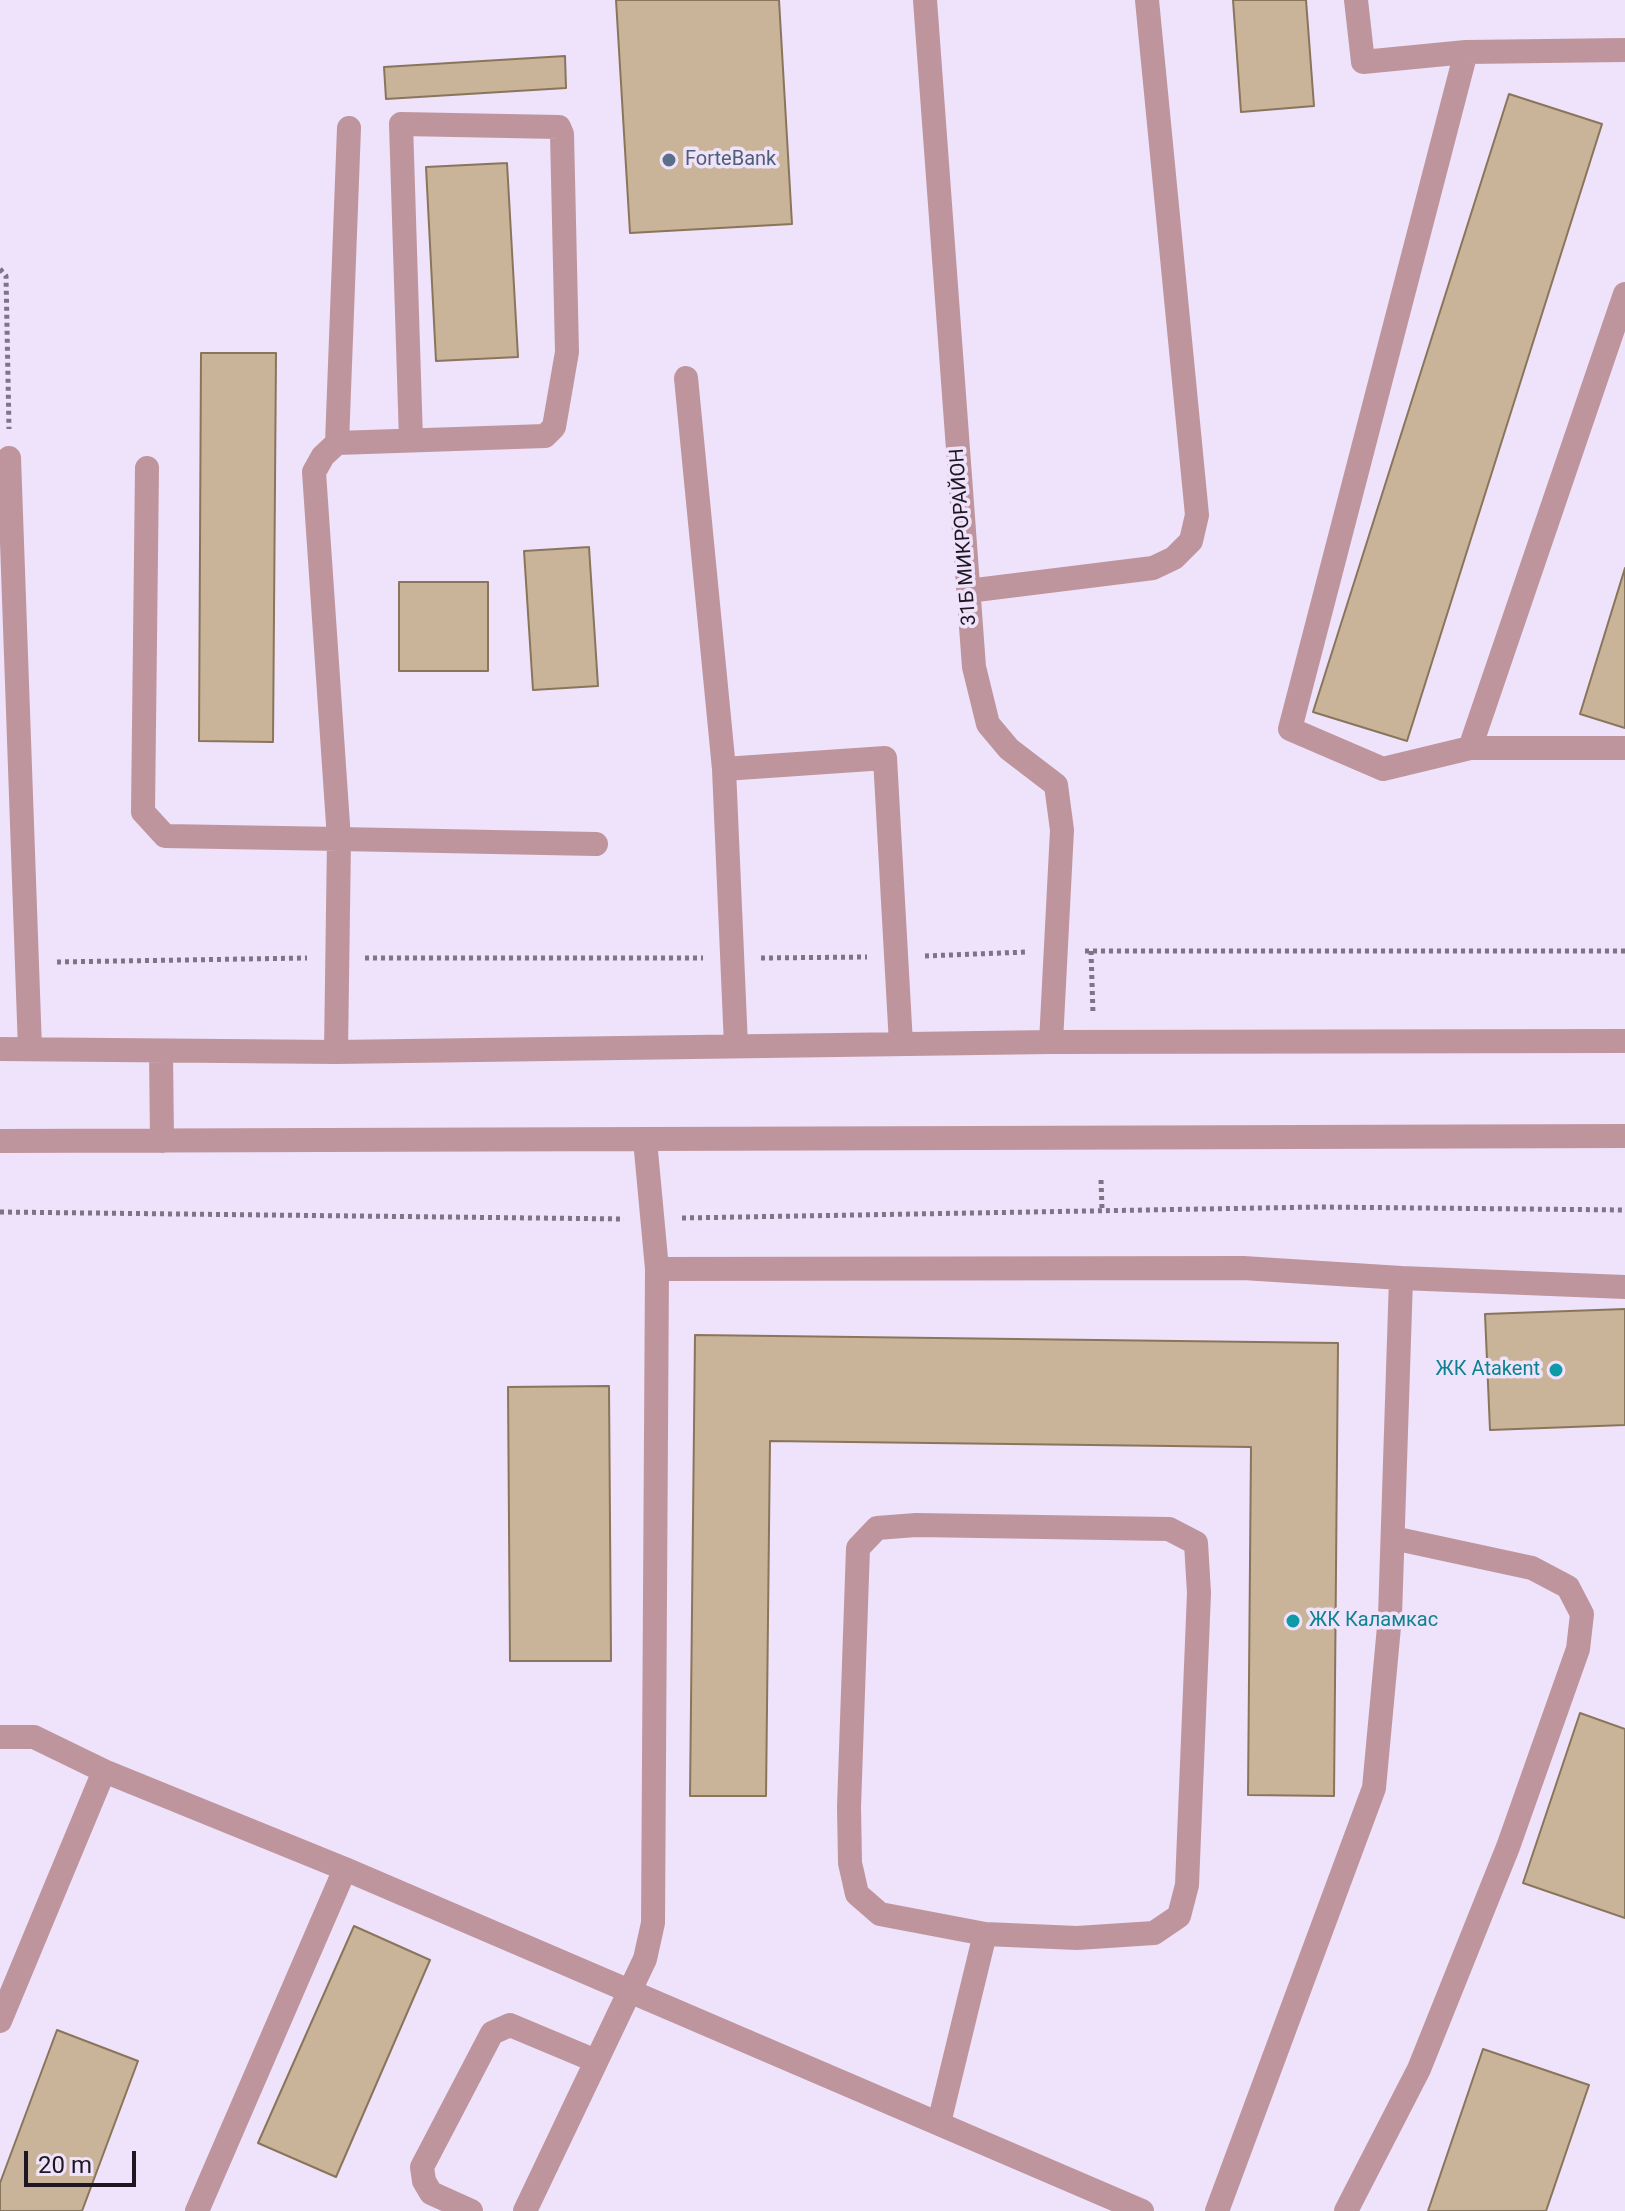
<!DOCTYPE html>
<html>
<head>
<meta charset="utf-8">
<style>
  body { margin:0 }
  #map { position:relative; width:1625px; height:2211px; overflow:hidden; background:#efe2fb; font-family:Roboto,sans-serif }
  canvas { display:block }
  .scale { position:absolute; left:24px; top:2151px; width:112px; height:36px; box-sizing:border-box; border:4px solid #1d1722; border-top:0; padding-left:10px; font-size:24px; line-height:28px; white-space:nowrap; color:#1d1722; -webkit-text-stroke:6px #efe2fb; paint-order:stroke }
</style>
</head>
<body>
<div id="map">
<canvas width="1625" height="2211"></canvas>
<div class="scale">20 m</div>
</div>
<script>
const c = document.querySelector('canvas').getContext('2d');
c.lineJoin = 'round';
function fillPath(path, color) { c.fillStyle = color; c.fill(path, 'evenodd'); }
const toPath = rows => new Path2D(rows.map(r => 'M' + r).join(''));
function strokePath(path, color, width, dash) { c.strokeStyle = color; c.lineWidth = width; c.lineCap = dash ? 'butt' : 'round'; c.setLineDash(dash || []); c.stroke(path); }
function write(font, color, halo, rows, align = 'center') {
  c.font = font + ' Roboto,sans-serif'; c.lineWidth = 7; c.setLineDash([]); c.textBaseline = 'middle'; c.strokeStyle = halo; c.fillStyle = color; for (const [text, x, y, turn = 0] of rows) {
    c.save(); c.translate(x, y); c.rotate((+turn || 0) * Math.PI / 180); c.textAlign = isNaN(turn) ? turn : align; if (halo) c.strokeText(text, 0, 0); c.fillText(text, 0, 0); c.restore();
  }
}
const building = toPath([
  [616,0,779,0,792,224,630,233,616,0],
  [1233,0,1306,0,1314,106,1241,112,1233,0],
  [565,56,566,88,386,99,384,67,565,56],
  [1509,94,1602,124,1407,741,1313,712,1509,94],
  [507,163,518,357,436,361,426,167,507,163],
  [201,353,276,353,273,742,199,741,201,353],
  [589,547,598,686,533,690,524,551,589,547],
  [1625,568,1625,728,1580,714,1625,568],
  [399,582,488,582,488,671,399,671,399,582],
  [1625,1309,1625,1425,1490,1430,1485,1314,1625,1309],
  [695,1335,1338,1343,1334,1796,1248,1795,1251,1447,770,1441,766,1796,690,1796,695,1335],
  [609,1386,611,1661,510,1661,508,1387,609,1386],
  [1580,1713,1625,1729,1625,1918,1523,1883,1580,1713],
  [354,1926,430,1960,336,2177,258,2143,354,1926],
  [57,2030,138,2061,82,2211,0,2211,0,2183,57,2030],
  [1483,2049,1589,2085,1546,2211,1428,2211,1483,2049]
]);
fillPath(building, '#cab499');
strokePath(building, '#89755b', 2);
strokePath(toPath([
  [0,269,6,276,9,429],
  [1085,951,1625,951],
  [1091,951,1093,1014],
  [925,956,1027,952],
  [365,958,703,958],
  [761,958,867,957],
  [57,962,307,958],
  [1101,1180,1102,1209],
  [0,1212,624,1219],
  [682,1218,1319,1207,1625,1210]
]), '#7d7485', 5, [4, 4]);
strokePath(toPath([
  [925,0,974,667,988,724,1009,749,1056,785,1062,830,1051,1042],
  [1356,0,1363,62,1466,52],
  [1625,50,1466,52,1290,729,1383,769,1470,748,1625,748],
  [686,378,724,769],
  [411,440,401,124,559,127,562,134,567,352,554,427,545,436,337,443,323,456,314,472,339,839,596,844],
  [337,443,349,128],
  [9,458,30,1049],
  [147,468,143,812,165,836,339,839,336,1052],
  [968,591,1153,568,1174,558,1191,541,1197,515,1147,0],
  [1470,748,1625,294],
  [736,1046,724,769,885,758,901,1044],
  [0,1049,336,1052,1051,1042,1625,1041],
  [161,1051,162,1141],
  [645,1140,657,1269],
  [0,1141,1625,1136],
  [1401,1278,1625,1287],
  [916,1525,1169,1529,1196,1543,1199,1593,1187,1885,1179,1916,1154,1933,1077,1938,985,1934,880,1914,857,1894,850,1863,849,1807,858,1548,877,1528,916,1525],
  [0,1737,34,1737,104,1771,345,1869],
  [0,2021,104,1771],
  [939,2123,985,1934],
  [197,2211,345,1869,1142,2211],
  [471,2211,431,2193,424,2181,422,2167,492,2033,510,2025,596,2061],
  [525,2211,645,1959,653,1923,657,1269,1243,1268,1401,1278,1390,1616,1374,1788,1217,2211],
  [1346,2211,1419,2069,1508,1847,1578,1649,1582,1614,1568,1587,1532,1568,1393,1538]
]), '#be959d', 24);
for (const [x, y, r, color] of [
  [669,160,8,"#5c6f8a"],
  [1556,1370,8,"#0f9aa8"],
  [1293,1621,8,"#0f9aa8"]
]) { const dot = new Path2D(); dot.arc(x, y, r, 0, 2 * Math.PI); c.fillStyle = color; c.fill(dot); strokePath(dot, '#efe2fb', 3); }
write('20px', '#4e5e75', '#efe2fb', [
  ["ForteBank",685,160]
], 'left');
write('20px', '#1d1722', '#efe2fb', [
  ["31Б МИКРОРАЙОН",964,537,-94]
]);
write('20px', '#0d838f', '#efe2fb', [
  ["ЖК Atakent",1540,1370],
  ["ЖК Каламкас",1309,1621,"left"]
], 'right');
</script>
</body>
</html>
